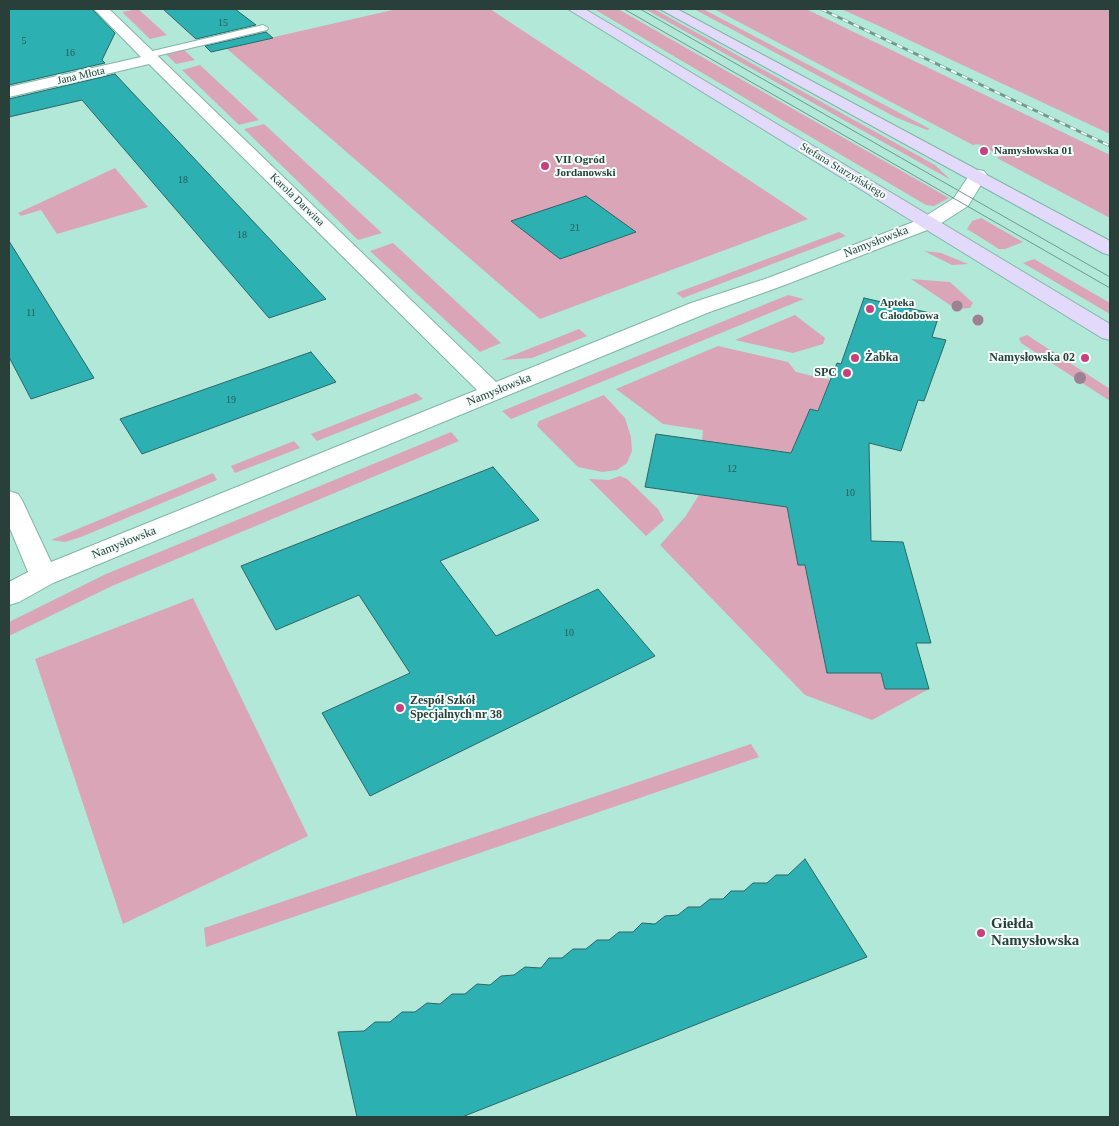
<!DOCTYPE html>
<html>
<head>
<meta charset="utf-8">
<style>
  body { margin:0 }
  #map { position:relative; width:1119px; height:1126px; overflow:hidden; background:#b1e8d8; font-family:Georgia,serif }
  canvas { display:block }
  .frame { position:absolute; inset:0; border:10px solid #293f39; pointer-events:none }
</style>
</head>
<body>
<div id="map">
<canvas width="1119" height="1126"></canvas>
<div class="frame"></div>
</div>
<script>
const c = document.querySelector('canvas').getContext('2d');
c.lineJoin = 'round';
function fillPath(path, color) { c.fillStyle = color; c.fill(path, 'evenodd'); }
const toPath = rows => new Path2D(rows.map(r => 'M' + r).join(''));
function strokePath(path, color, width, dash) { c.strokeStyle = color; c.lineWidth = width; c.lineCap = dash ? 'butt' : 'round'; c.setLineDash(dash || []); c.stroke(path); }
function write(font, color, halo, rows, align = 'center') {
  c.font = font + ' Georgia,serif'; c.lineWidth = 4; c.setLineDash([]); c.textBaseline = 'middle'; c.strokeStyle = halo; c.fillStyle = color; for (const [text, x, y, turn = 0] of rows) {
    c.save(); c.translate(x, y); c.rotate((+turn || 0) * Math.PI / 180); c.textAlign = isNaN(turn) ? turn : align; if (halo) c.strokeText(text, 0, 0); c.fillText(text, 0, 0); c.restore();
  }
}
fillPath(toPath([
  [138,9,167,35,150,39,122,12],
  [397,9,490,9,808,219,540,319,226,48],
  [594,9,618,9,949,198,934,206,926,205],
  [645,9,654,9,935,165,951,180],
  [694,9,703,9,930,129,927,130,895,117],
  [714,9,806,9,1110,155,1110,218,997,158,1001,156,978,144,973,145],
  [841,9,1110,9,1110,134,879,26],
  [184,50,195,60,176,64,166,54],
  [200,65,259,120,239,125,182,70],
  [264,124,382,233,358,240,244,129],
  [115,168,148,207,57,234,41,210,21,216,18,213],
  [981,218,1023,242,1005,249,999,249,967,229,972,221],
  [839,232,846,236,683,298,676,293],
  [393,243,501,343,480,352,370,251],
  [924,251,941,253,968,264,952,265],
  [1034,259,1110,303,1110,314,1023,263],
  [911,279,950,282,973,303,970,308,956,309],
  [788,295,804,299,511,419,502,411],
  [795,315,825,338,823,344,793,353,735,340],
  [579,329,587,336,532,358,501,360],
  [1027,335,1110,389,1110,401,1021,343,1019,338],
  [718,346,788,362,796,372,830,380,818,411,810,409,788,462,780,451,702,441,703,430,663,424,616,389],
  [416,393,423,399,317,441,311,434],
  [604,395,625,418,631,437,632,451,627,463,617,470,602,472,578,467,537,426,539,421],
  [451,432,459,441,112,586,9,636,9,622,106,574],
  [294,441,300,448,235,473,231,466],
  [213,473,217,480,81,537,65,542,51,540],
  [620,476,627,479,658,509,664,520,646,536,589,479,609,480],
  [699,495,774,505,785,497,798,564,805,565,881,673,885,689,929,689,872,720,805,695,660,545,685,517],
  [193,598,308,836,123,924,35,659],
  [751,744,759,757,206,947,204,928]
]), '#dba5b8');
const building = toPath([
  [9,9,92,9,115,33,102,60,105,63,9,85,9,9],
  [163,9,235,9,256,25,196,39,163,9],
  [266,32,273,38,211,52,205,46,266,32],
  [115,74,295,266,326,299,269,318,82,100,9,117,9,99,115,74],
  [586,196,636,232,560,259,511,221,586,196],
  [9,241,94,378,31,399,9,357,9,241],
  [864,298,939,315,932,337,946,340,924,401,918,400,901,451,869,443,871,541,903,542,931,643,916,643,929,689,885,689,881,673,827,673,805,565,798,565,787,507,645,487,656,434,791,453,810,409,818,411,837,363,841,364,864,298],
  [311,352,336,382,142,454,120,419,311,352],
  [493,467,539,520,440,561,496,636,598,589,655,656,370,796,322,713,410,673,359,595,276,630,241,566,493,467],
  [805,859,867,957,462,1117,357,1117,338,1032,364,1031,375,1022,390,1022,402,1012,415,1012,427,1003,440,1004,452,994,465,994,477,984,490,985,501,976,514,975,525,967,541,968,549,958,562,958,573,949,586,949,597,940,609,940,619,932,633,932,642,923,655,924,665,916,678,915,688,907,700,907,710,899,723,899,731,891,744,891,753,883,767,883,776,875,788,875,805,859]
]);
fillPath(building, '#2cb0b1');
strokePath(building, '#2d6667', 1);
const service = toPath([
  [263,25,268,28,267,30,148,58,143,55,144,53,263,25]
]);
const minor = toPath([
  [94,9,109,9,496,382,691,303,768,278,921,219,954,198,972,171,978,170,984,171,987,175,968,206,935,227,782,286,707,313,53,583,19,602,9,605,9,582,28,572,9,526,9,491,18,494,22,500,51,562,477,390,149,64,9,97,9,87,141,57,94,9]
]);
const secondary = toPath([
  [568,9,585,9,1110,324,1110,340,1102,338,568,9],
  [660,9,677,9,1110,241,1110,255,1103,253,660,9]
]);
strokePath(service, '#81b6a8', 2);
strokePath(minor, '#81b6a8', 2);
strokePath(secondary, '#81b6a8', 2);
fillPath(service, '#fff');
fillPath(minor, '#fff');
fillPath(secondary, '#e3d9fa');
strokePath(toPath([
  [624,9,1110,288],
  [640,9,1110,277]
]), '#71998e', 1);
const rail = toPath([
  [821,9,1110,146]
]);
strokePath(rail, '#71998e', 3);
strokePath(rail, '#f3fefb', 2, [6]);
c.fillStyle = '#9d8192';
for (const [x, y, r] of [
  [957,306,5.5],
  [978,320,5.5],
  [1050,357,6],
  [1080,378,6]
]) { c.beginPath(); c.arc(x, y, r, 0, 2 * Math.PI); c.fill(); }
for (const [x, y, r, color] of [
  [984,151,5,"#c8407f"],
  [545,166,5,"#c8407f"],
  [870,309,5,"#c8407f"],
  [855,358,5,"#c8407f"],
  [1085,358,5,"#c8407f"],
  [847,373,5,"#c8407f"],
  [400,708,5,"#c8407f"],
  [981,933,5,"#c8407f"]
]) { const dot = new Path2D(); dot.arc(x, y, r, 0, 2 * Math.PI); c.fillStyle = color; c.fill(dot); strokePath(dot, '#f3fefb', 2); }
write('10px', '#2a5b57', null, [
  ["15",223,23],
  ["5",24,41],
  ["16",70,53],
  ["18",183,180],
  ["21",575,228],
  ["18",242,235],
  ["11",31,313],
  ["19",231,400],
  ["12",732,469],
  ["10",850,493],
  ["10",569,633]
]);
write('11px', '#293f39', '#f3fefb', [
  ["Jana Młota",81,76,-13],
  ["Stefana Starzyńskiego",843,171,31],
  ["Karola Darwina",297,200,44]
]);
write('bold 11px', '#293f39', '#f3fefb', [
  ["Namysłowska 01",994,151],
  ["VII Ogród",555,160],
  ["Jordanowski",555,173],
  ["Apteka",880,303],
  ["Całodobowa",880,316]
], 'left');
write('12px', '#293f39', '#f3fefb', [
  ["Namysłowska",876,242,-21],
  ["Namysłowska",499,390,-22],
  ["Namysłowska",124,543,-22]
]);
write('bold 12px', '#293f39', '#f3fefb', [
  ["Żabka",865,358],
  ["Namysłowska 02",1075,358,"right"],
  ["SPC",837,373,"right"],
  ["Zespół Szkół",410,701],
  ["Specjalnych nr 38",410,715]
], 'left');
write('bold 15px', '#293f39', '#f3fefb', [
  ["Giełda",991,924],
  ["Namysłowska",991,941]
], 'left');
</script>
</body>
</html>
